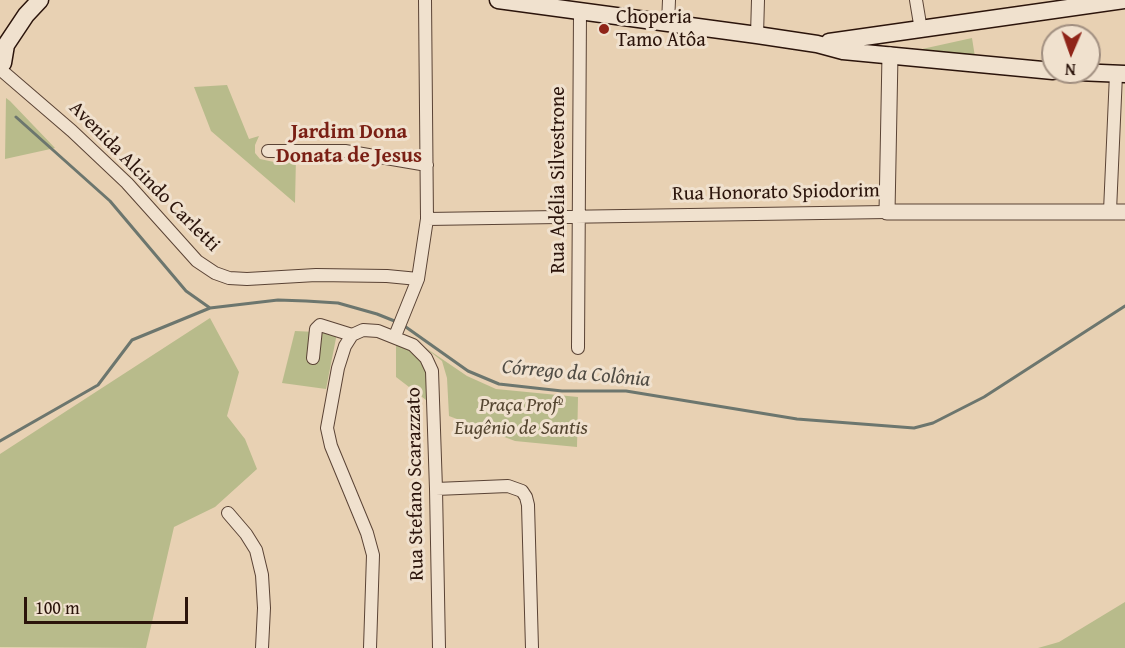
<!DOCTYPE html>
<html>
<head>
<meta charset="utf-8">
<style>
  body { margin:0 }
  #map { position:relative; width:1125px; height:648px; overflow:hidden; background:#e8d1b3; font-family:"Gentium Book Plus",serif }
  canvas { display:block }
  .north { position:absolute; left:1041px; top:24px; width:60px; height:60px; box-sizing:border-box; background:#f0e1ce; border:2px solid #a18f80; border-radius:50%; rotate:182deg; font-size:16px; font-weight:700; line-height:24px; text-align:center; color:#2b140b }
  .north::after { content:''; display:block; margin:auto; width:21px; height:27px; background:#8f2418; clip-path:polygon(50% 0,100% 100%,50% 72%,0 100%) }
  .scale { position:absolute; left:24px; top:597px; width:164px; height:27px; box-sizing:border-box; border:3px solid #2b140b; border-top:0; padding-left:8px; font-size:18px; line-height:21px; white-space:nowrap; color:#2b140b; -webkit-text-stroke:4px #f0e1ce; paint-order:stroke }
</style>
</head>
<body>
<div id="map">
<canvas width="1125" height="648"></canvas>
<div class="north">N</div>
<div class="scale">100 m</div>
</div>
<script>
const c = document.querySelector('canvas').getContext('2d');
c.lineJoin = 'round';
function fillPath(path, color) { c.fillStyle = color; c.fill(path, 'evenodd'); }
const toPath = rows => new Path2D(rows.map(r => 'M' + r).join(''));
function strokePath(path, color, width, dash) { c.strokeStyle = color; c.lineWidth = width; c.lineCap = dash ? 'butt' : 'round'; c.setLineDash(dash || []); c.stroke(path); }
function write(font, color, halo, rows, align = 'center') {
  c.font = font + ' "Gentium Book Plus",serif'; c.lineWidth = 6; c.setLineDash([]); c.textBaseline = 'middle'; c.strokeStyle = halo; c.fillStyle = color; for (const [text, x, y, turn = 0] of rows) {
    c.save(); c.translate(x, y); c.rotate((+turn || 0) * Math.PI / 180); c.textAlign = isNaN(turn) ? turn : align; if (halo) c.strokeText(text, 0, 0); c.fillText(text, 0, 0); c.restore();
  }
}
fillPath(toPath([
  [972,38,975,57,913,51],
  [227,85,249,139,259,136,255,145,255,153,260,159,274,162,280,158,296,157,295,203,211,131,194,87],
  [6,98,10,101,55,148,5,159],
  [210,318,239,372,227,416,245,439,257,469,215,507,174,527,146,648,0,647,0,454],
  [295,331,337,333,326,389,282,383],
  [396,342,407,346,419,357,427,372,426,400,396,377],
  [423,346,467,376,496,389,578,397,577,447,515,441,449,416,447,378,442,361],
  [1125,602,1125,648,1038,648,1059,642]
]), '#b8bb8b');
strokePath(toPath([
  [16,117,110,201,186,291,210,308,278,300,306,301,338,303,377,314,397,322],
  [403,325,468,371,499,384,562,391,626,391,797,419,914,428,933,423,984,397,1125,306],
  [0,441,98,385,132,340,210,308]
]), '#6c766e', 3);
const minor = toPath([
  [916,0,921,30],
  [668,24,669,0],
  [757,35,758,0],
  [0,69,72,131,127,183,197,261,215,273,229,278,247,279,316,275,387,276,418,279],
  [268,151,345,151,427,165],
  [1110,211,1116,74],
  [427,219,887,212],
  [395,336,418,279,427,219,425,0],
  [578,348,580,12],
  [313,358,316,329,320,325,352,335],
  [436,489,508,486,522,491,526,497,528,505,532,648],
  [228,513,246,534,256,550,262,575,264,608,262,648],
  [370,648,373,555,367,533,331,446,327,428,338,368,345,346,352,335,363,330,378,331,413,345,426,358,432,371,436,489,439,648]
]);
const tertiary = toPath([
  [890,55,887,212,1125,212]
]);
const secondary = toPath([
  [498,0,757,35,817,44,843,51,1053,71],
  [829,42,1124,0],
  [0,66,3,63,6,45,26,15,40,0],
  [1077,72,1125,74]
]);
strokePath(minor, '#5a4335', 14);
strokePath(tertiary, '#5a4335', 17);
strokePath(secondary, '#2b140b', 19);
strokePath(minor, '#f0e1ce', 12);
strokePath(tertiary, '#f0e1ce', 15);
strokePath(secondary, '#f0e1ce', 16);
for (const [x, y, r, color] of [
  [604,29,6,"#8f2418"]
]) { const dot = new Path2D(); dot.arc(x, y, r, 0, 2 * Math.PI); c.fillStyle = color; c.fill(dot); strokePath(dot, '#f0e1ce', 2); }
write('20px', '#2b140b', '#f0e1ce', [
  ["Choperia",616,18],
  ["Tamo Atôa",616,41]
], 'left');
write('20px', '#2b140b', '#f0e1ce', [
  ["Avenida Alcindo Carletti",144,177,45],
  ["Rua Adélia Silvestrone",559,180,-90],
  ["Rua Honorato Spiodorim",776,193,-1],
  ["Rua Stefano Scarazzato",416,484,-91]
]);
write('italic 20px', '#554631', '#f0e1ce', [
  ["Praça Profº",521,406],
  ["Eugênio de Santis",521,429]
]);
write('bold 21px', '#7a1f14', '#f0e1ce', [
  ["Jardim Dona",349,133],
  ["Donata de Jesus",349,157]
]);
write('italic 21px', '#514d45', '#f0e1ce', [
  ["Córrego da Colônia",576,374,5]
]);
</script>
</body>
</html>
